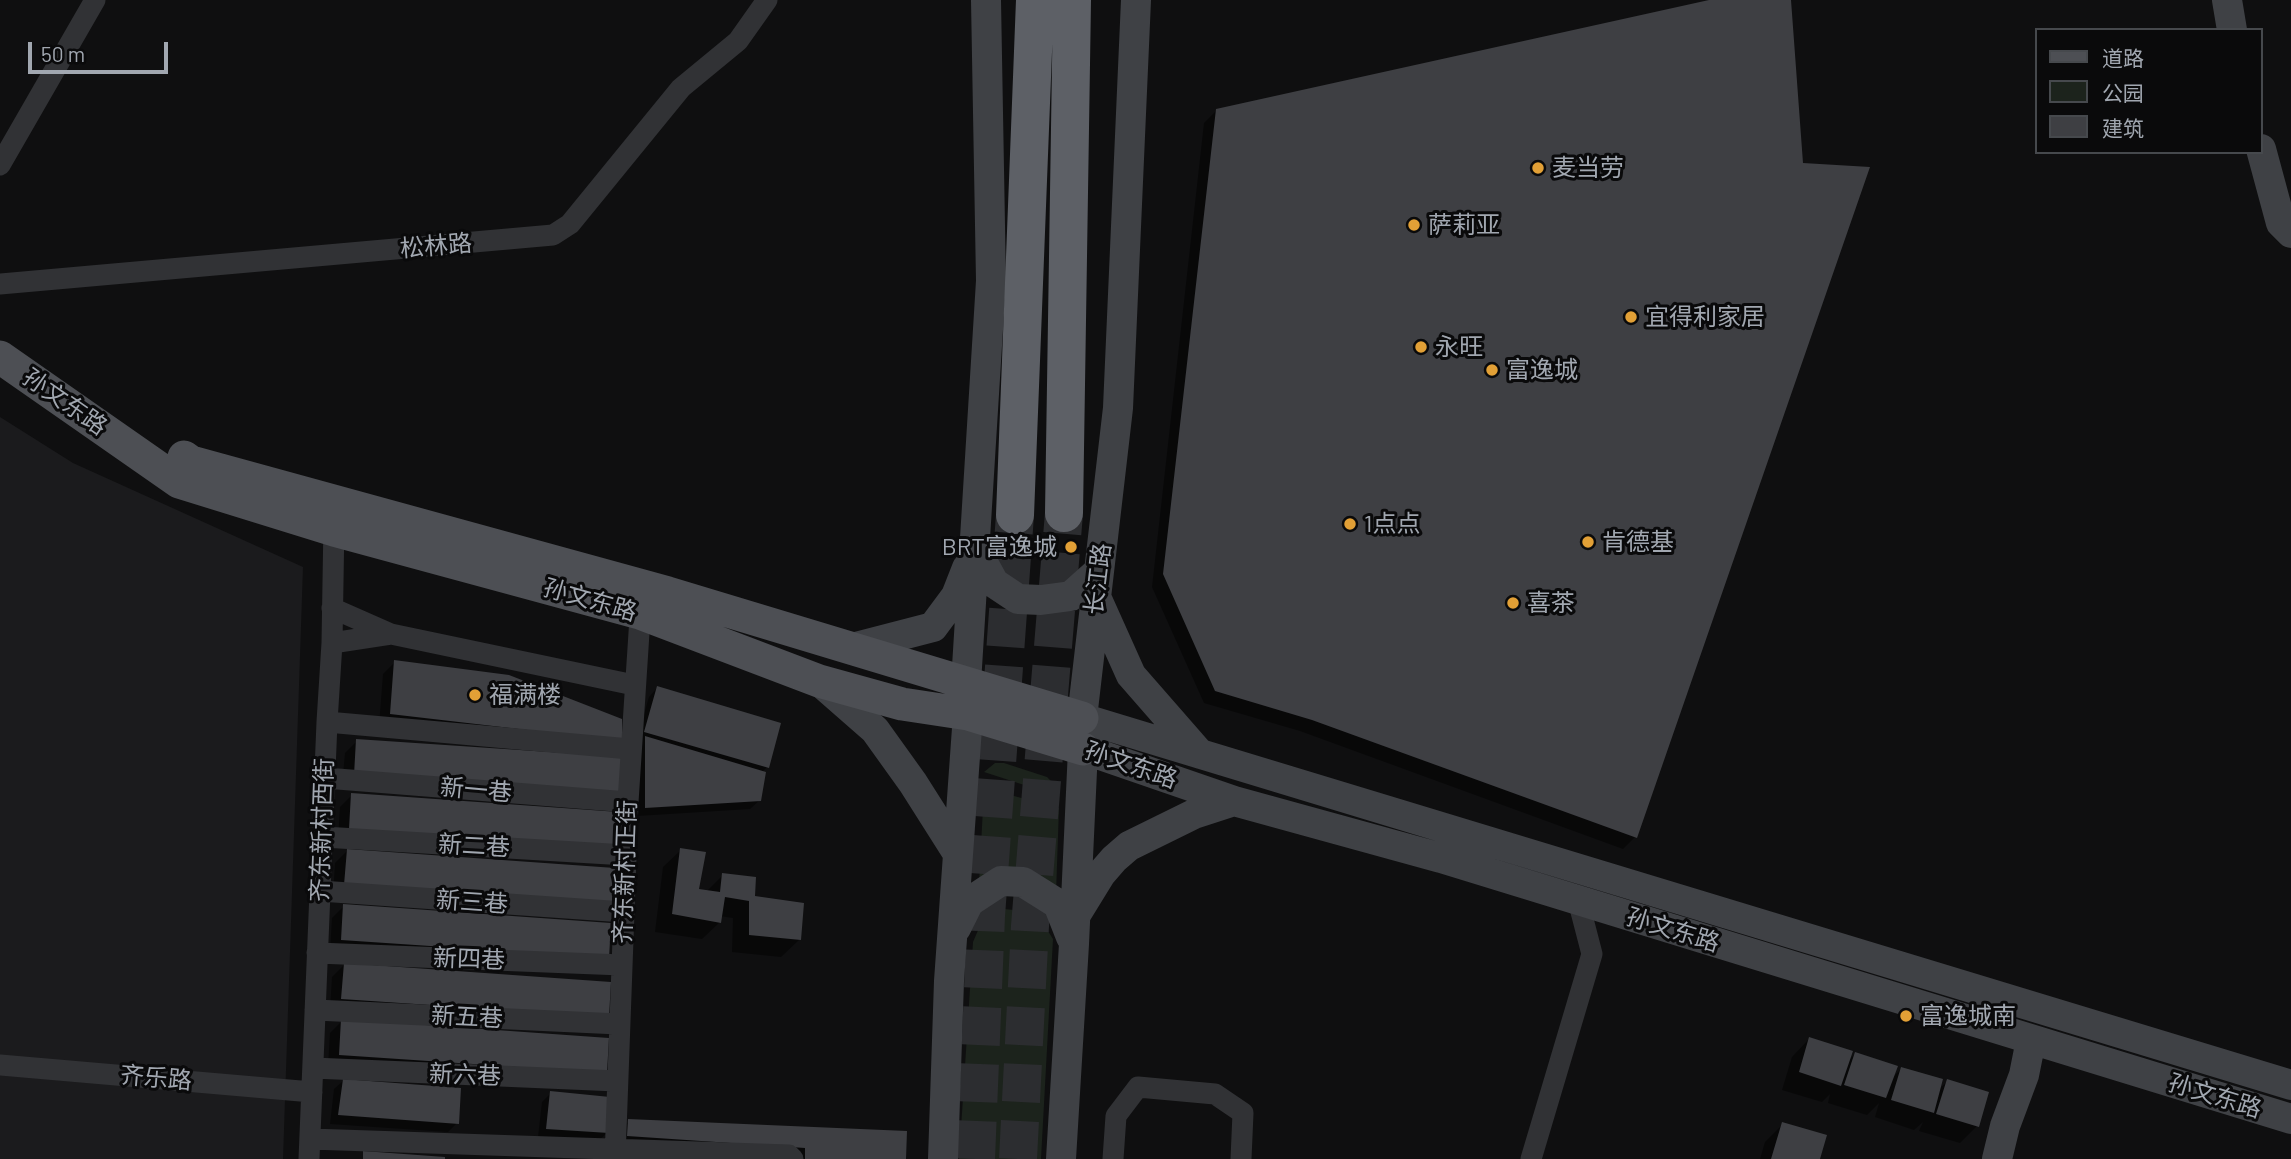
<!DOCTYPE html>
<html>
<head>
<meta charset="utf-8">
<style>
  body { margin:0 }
  #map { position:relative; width:2291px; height:1159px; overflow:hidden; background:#0f0f10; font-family:Barlow,"Noto Sans SC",sans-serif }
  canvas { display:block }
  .legend { position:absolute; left:2035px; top:28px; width:228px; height:126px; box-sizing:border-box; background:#0a0a0b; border:2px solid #46494d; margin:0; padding:9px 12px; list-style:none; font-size:21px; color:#a1a7b0 }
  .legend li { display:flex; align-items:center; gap:14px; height:35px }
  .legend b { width:35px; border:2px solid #46494d }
  .scale { position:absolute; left:28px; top:42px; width:140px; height:32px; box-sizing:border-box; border:4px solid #a1a7b0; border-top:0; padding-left:9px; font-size:21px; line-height:24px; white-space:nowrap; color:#a1a7b0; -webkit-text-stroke:5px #0a0a0b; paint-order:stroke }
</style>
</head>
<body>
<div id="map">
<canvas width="2291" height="1159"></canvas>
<ul class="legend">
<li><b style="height:9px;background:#4d4f54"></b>道路</li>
<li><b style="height:19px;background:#1c231c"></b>公园</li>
<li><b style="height:19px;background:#3e3f43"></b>建筑</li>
</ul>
<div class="scale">50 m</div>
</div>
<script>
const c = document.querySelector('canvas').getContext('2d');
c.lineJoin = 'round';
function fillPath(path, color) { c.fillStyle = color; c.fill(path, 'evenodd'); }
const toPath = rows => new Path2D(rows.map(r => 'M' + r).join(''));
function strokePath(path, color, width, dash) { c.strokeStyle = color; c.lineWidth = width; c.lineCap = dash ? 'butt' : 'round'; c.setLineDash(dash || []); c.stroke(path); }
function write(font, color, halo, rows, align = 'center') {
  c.font = font + ' Barlow,"Noto Sans SC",sans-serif'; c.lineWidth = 6; c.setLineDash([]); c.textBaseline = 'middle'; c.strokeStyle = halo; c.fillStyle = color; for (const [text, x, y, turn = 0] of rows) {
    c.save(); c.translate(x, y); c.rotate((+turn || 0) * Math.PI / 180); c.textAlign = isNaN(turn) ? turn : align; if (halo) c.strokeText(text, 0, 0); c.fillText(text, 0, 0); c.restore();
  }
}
fillPath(toPath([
  [0,417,73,463,303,567,283,1159,0,1159]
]), '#1b1b1d');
fillPath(toPath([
  [995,763,1004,763,1047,777,1057,787,1058,796,984,772],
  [984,788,1059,808,1056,894,979,884],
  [1004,909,1025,911,1035,916,1046,928,1053,939,1041,1159,959,1159,973,942,979,928,991,914]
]), '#1c231c');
fillPath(toPath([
  [1717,0,1789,0,1635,837,1623,849,1300,731,1204,703,1152,587,1204,123,1216,111],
  [395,662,620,740,379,726,383,674],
  [657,688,767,767,762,772,760,800,750,809,637,816,636,741,649,697],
  [357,741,620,792,342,786,345,753],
  [352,795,615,847,338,841,340,807],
  [681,850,697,891,706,892,723,875,754,898,799,940,781,957,732,952,733,918,720,916,720,922,702,939,655,932,663,867],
  [347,851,613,869,333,896,335,863],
  [344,906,607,958,330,952,332,918],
  [344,965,608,1016,330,1010,332,977],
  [342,1021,605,1073,328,1067,330,1033],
  [1809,1039,1848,1061,1855,1054,1891,1079,1901,1069,1938,1090,1948,1081,1977,1126,1960,1143,1919,1131,1923,1122,1914,1130,1875,1117,1879,1103,1867,1115,1828,1103,1830,1094,1822,1102,1782,1090,1792,1057],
  [343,1081,457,1123,448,1132,330,1124,334,1089],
  [551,1093,607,1133,598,1141,538,1137,542,1102],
  [629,1121,905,1159,797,1159,619,1144,620,1130],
  [1783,1124,1818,1159,1760,1159,1765,1142]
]), '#0007');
fillPath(toPath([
  [1709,0,1791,0,1803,163,1870,167,1637,838,1312,720,1215,691,1163,574,1216,109],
  [394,660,509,675,622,719,622,741,390,714],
  [657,686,781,723,769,768,644,732],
  [645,736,766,772,761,801,645,808],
  [356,739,624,757,622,793,354,775],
  [351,793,619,812,617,847,349,829],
  [680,848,706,852,699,889,720,892,722,873,756,877,755,896,804,903,801,940,749,935,749,901,725,897,721,923,672,914],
  [347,849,615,868,612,903,344,885],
  [343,904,611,923,609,958,341,940],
  [344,963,611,982,609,1017,341,999],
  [341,1019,609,1038,607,1073,339,1055],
  [1809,1037,1853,1051,1841,1086,1799,1072],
  [1855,1052,1898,1066,1886,1098,1844,1085],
  [1901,1067,1943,1079,1934,1113,1891,1100],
  [343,1079,461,1088,459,1124,338,1115],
  [1947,1079,1989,1092,1979,1127,1936,1114],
  [550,1091,610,1097,609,1133,546,1129],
  [628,1119,907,1131,906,1159,805,1159,805,1148,627,1136],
  [1782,1122,1827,1135,1820,1159,1771,1159],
  [363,1151,445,1157,445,1159,363,1159]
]), '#3e3f43');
strokePath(toPath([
  [976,1159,986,916,1015,515],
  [1018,1159,1030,926,1064,513]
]), '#2c2d30', 38, [38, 19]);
strokePath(toPath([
  [0,165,95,0],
  [0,284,553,235,570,224,681,88,738,41,767,0],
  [332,608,391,634],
  [332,643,391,634,634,685],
  [327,722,630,749],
  [325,778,628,802],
  [323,837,626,855],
  [320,891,624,912],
  [317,953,622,965],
  [315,1010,619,1024],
  [0,1065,312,1092],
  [313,1068,617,1081],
  [310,1139,789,1155,793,1159],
  [309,1159,327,722,332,643,334,521],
  [615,1159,628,802,641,602],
  [1113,1159,1116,1116,1138,1087,1215,1094,1243,1113,1241,1159],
  [1531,1159,1592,954,1578,900]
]), '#313235', 21);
strokePath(toPath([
  [2227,0,2232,30],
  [2261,149,2281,223,2291,233],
  [975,548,994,583,1018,599,1041,600,1071,596,1099,571],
  [1096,597,1131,675,1200,754],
  [852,648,933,627,956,596,967,568],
  [819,681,875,730,913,783,958,854],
  [1082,718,2291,1085],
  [1083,749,1234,801,1441,858,2291,1119],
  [1077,913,1101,874,1114,859,1129,846,1194,814,1234,801],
  [956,928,969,902,1001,881,1023,882,1058,904,1071,937],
  [943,1159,949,981,968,714,966,683,991,281,986,0],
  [1061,1159,1074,944,1083,749,1082,718,1118,408,1136,0],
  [1997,1159,2005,1126,2024,1075,2031,1040]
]), '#3f4145', 30);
strokePath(toPath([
  [0,357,179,482,334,530,640,613,819,681,902,704,968,714,1083,749],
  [184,457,191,462,668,593,1082,718]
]), '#4d4f54', 33);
strokePath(toPath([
  [1064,513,1072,0],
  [1015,515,1035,0]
]), '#5d6066', 38);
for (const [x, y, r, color] of [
  [1538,168,7,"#e2a036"],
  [1414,225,7,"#e2a036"],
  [1631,317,7,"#e2a036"],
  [1421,347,7,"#e2a036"],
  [1492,370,7,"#e2a036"],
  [1350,524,7,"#e2a036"],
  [1588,542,7,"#e2a036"],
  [1071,547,7,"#e2a036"],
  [1513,603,7,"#e2a036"],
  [475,695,7,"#e2a036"],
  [1906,1016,7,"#e2a036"]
]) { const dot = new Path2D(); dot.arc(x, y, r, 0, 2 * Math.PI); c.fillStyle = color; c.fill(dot); strokePath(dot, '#0a0a0b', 2.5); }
write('24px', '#a1a7b0', '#0a0a0b', [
  ["麦当劳",1552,168],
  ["萨莉亚",1428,225],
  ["宜得利家居",1645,317],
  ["永旺",1435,347],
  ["富逸城",1506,370],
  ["1点点",1364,524],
  ["肯德基",1602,542],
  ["BRT富逸城",1057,547,"right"],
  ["喜茶",1527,603],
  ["福满楼",489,695],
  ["富逸城南",1920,1016]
], 'left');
write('24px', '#a1a7b0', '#0a0a0b', [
  ["松林路",436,246,-5],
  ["孙文东路",65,402,35],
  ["长江路",1098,579,-83],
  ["孙文东路",590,600,16],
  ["孙文东路",1131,765,19],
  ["新一巷",476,790,5],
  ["齐东新村西街",322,830,-88],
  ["新二巷",474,846,3],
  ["齐东新村正街",625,872,-88],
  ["新三巷",472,902,4],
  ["孙文东路",1673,930,17],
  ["新四巷",469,959,2],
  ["新五巷",467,1017,3],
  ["新六巷",465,1075,2],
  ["齐乐路",156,1078,5],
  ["孙文东路",2215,1096,17]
]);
</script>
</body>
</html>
